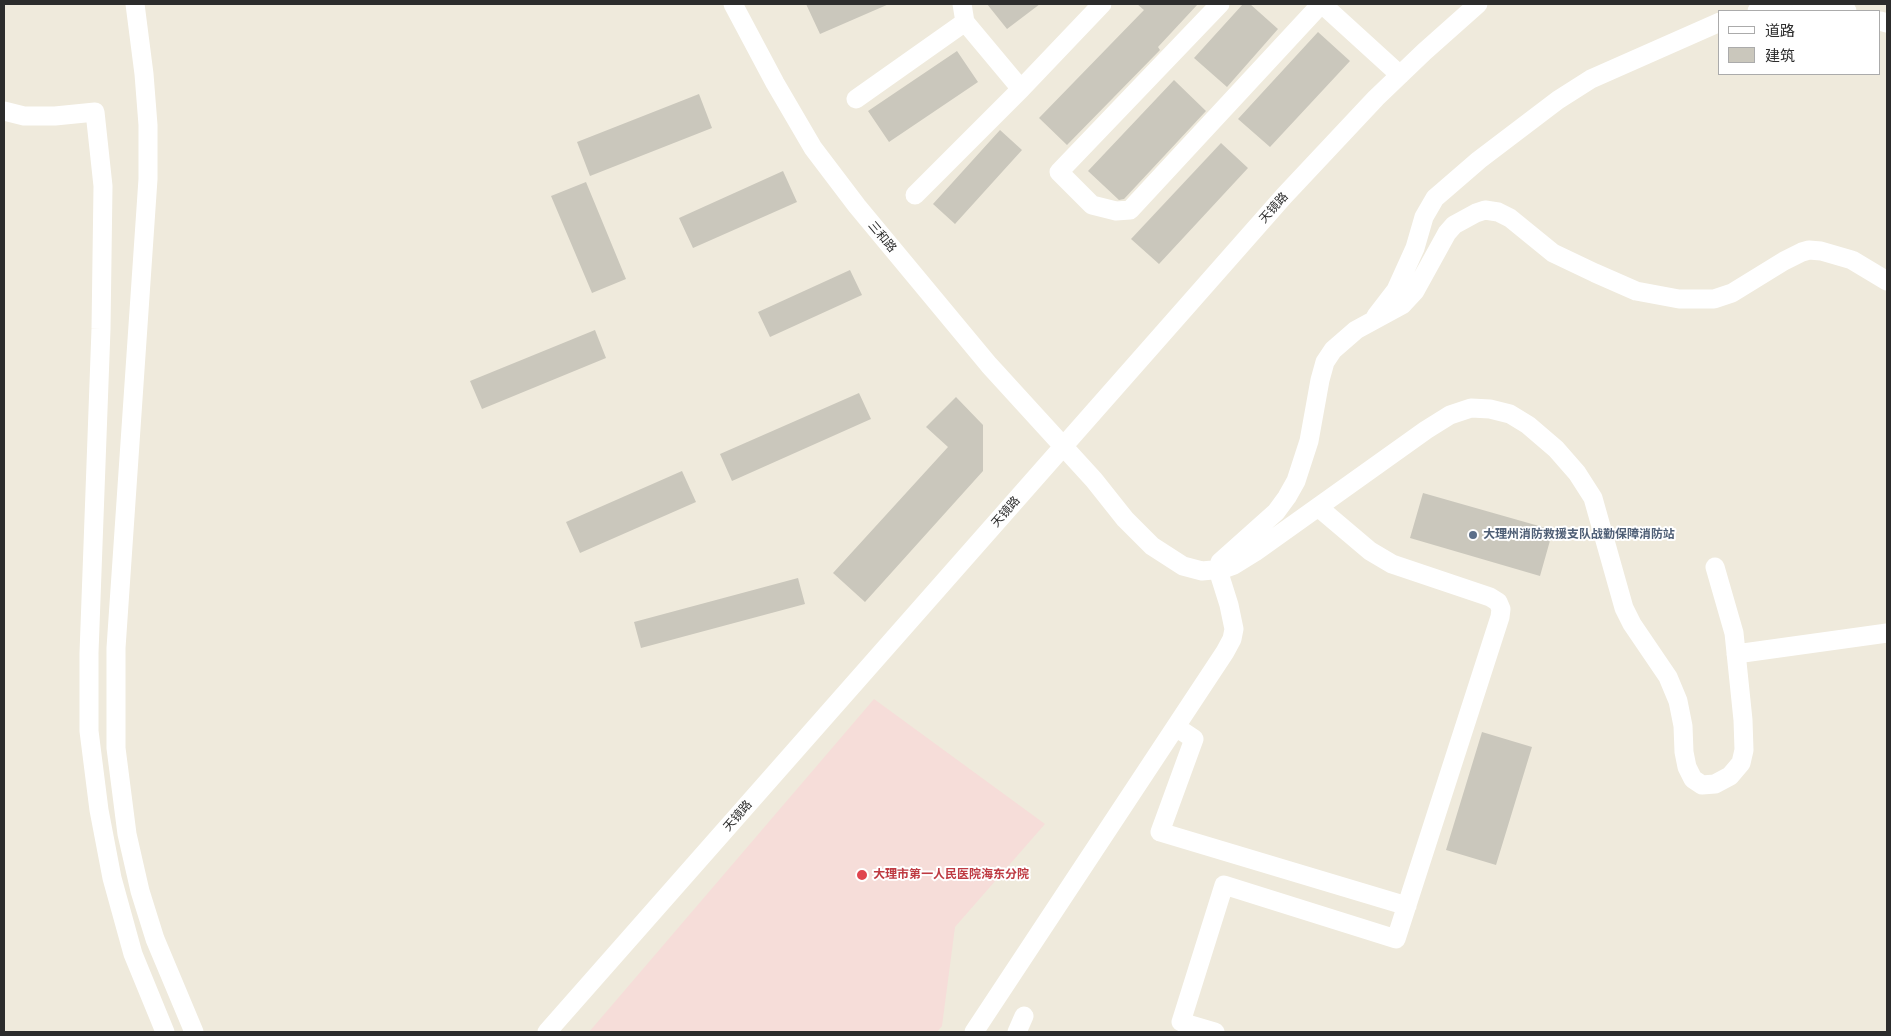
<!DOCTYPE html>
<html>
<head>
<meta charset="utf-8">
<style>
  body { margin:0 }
  #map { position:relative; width:1891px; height:1036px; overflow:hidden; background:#efeadc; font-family:"IBM Plex Sans","Noto Sans SC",sans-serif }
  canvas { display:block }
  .frame { position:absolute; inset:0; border:5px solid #2c2c2c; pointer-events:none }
  .legend { position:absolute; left:1718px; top:10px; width:162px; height:65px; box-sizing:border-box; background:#fff; border:1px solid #ababab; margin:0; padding:6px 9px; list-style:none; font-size:15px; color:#2c2c2c }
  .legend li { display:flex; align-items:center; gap:10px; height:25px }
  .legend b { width:25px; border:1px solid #ababab }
</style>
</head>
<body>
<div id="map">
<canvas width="1891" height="1036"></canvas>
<div class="frame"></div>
<ul class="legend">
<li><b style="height:6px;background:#fff"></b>道路</li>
<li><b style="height:14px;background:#cac7bc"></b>建筑</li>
</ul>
</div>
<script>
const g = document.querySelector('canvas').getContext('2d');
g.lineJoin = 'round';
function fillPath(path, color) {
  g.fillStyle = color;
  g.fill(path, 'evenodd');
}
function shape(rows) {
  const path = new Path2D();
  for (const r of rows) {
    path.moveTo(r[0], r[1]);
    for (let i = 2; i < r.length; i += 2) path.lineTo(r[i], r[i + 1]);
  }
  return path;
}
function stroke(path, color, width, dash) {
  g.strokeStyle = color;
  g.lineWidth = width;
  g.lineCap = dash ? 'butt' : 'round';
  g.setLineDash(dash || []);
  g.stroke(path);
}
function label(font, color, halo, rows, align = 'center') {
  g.font = font + ' "IBM Plex Sans","Noto Sans SC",sans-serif';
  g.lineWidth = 4;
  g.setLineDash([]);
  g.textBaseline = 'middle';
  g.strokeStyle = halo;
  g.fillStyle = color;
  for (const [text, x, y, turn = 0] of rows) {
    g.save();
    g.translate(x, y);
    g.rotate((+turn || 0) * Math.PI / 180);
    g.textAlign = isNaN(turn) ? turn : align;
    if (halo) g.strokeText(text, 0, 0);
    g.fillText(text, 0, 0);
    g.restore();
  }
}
const medical = shape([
  [874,699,1045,824,955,927,942,1026,937,1032,589,1032]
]);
const building = shape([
  [806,4,889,4,820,34],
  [987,4,1040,4,1007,29],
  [1137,4,1198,4,1158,47,1160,50,1067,145,1039,118,1144,10],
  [1243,4,1250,4,1278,29,1227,87,1194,58],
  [1318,32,1350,61,1270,147,1238,119],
  [957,51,978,82,889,142,868,111],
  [1174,80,1206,111,1124,199,1119,200,1088,171],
  [699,94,712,128,590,176,577,142],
  [1000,130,1022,150,955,224,933,204],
  [1221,143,1248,168,1159,264,1131,239],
  [783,171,797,202,693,248,679,218],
  [586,182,626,279,592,293,551,196],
  [850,270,862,295,770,337,758,312],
  [595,330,606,358,482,409,470,381],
  [859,393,871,419,732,481,720,454],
  [956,397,983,425,983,471,865,602,833,573,948,447,926,427],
  [682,471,696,502,580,553,566,522],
  [1423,493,1553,530,1540,576,1410,538],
  [798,578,805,604,641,648,634,622],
  [1482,732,1532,747,1496,865,1446,850]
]);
const minor = shape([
  [135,4,144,74,148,125,148,179,116,648,116,748,127,834,140,891,155,939,194,1032],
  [733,4,775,83,813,148,857,206,989,365,1094,480,1125,519,1152,546,1183,566,1202,571,1223,569,1234,565,1255,552,1426,430,1450,415,1471,408,1490,409,1510,414,1528,425,1556,449,1577,473,1593,498,1624,608,1632,624,1668,677,1678,701,1683,726,1684,752,1687,767,1693,779,1702,785,1715,784,1730,776,1741,763,1744,750,1743,720,1734,633,1715,567],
  [962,4,965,22,1021,89,1102,4],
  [1220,4,1059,172,1092,205,1116,211,1130,210,1321,4],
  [1322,4,1400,75],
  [1757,11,1769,9,1818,6,1847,11],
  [1880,21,1887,23],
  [856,99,965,22],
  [4,111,24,116,55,116,95,112,103,186,101,329,89,653,89,731,99,810,112,878,133,954,165,1032],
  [915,195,1021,89],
  [1376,316,1396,290,1415,248,1424,217,1435,198,1442,192,1479,160,1558,100,1591,79,1720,22],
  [1736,654,1887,633],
  [1176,727,1194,739,1160,832,1407,906],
  [547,1032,1284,196,1376,98,1424,52,1478,4],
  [974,1032,1225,652,1232,639,1234,629,1229,605,1218,570,1220,562,1276,512,1287,497,1296,481,1309,441,1320,380,1325,362,1333,350,1356,330,1402,305,1415,291,1447,233,1454,225,1476,213,1485,210,1498,212,1510,218,1553,253,1595,273,1636,291,1679,299,1714,299,1732,293,1784,261,1802,252,1809,250,1821,251,1852,260,1887,281],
  [1017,1032,1024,1016],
  [1215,1032,1181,1022,1224,885,1396,939,1500,617,1501,609,1498,602,1490,597,1392,564,1370,551,1318,507]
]);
const markers = [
  [1473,535,5,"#5c6f8a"],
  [862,875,6,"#e0444e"]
];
const streetNames = [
  ["天镜路",1274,208,-48],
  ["三和路",882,237,50],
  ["天镜路",1006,512,-49],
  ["天镜路",738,816,-49]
];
const serviceNames = [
  ["大理州消防救援支队战勤保障消防站",1483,535]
];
const healthNames = [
  ["大理市第一人民医院海东分院",873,875]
];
fillPath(medical, '#f6ddd9');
fillPath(building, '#cac7bc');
stroke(minor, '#fff', 19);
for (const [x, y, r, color] of markers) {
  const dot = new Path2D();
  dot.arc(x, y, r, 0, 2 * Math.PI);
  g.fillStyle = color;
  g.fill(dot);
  stroke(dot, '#fff', 2);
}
label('12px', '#2c2c2c', '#fff', streetNames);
label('bold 12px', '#4e5e75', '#fff', serviceNames, 'left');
label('bold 12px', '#be3a42', '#fff', healthNames, 'left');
</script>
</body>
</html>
